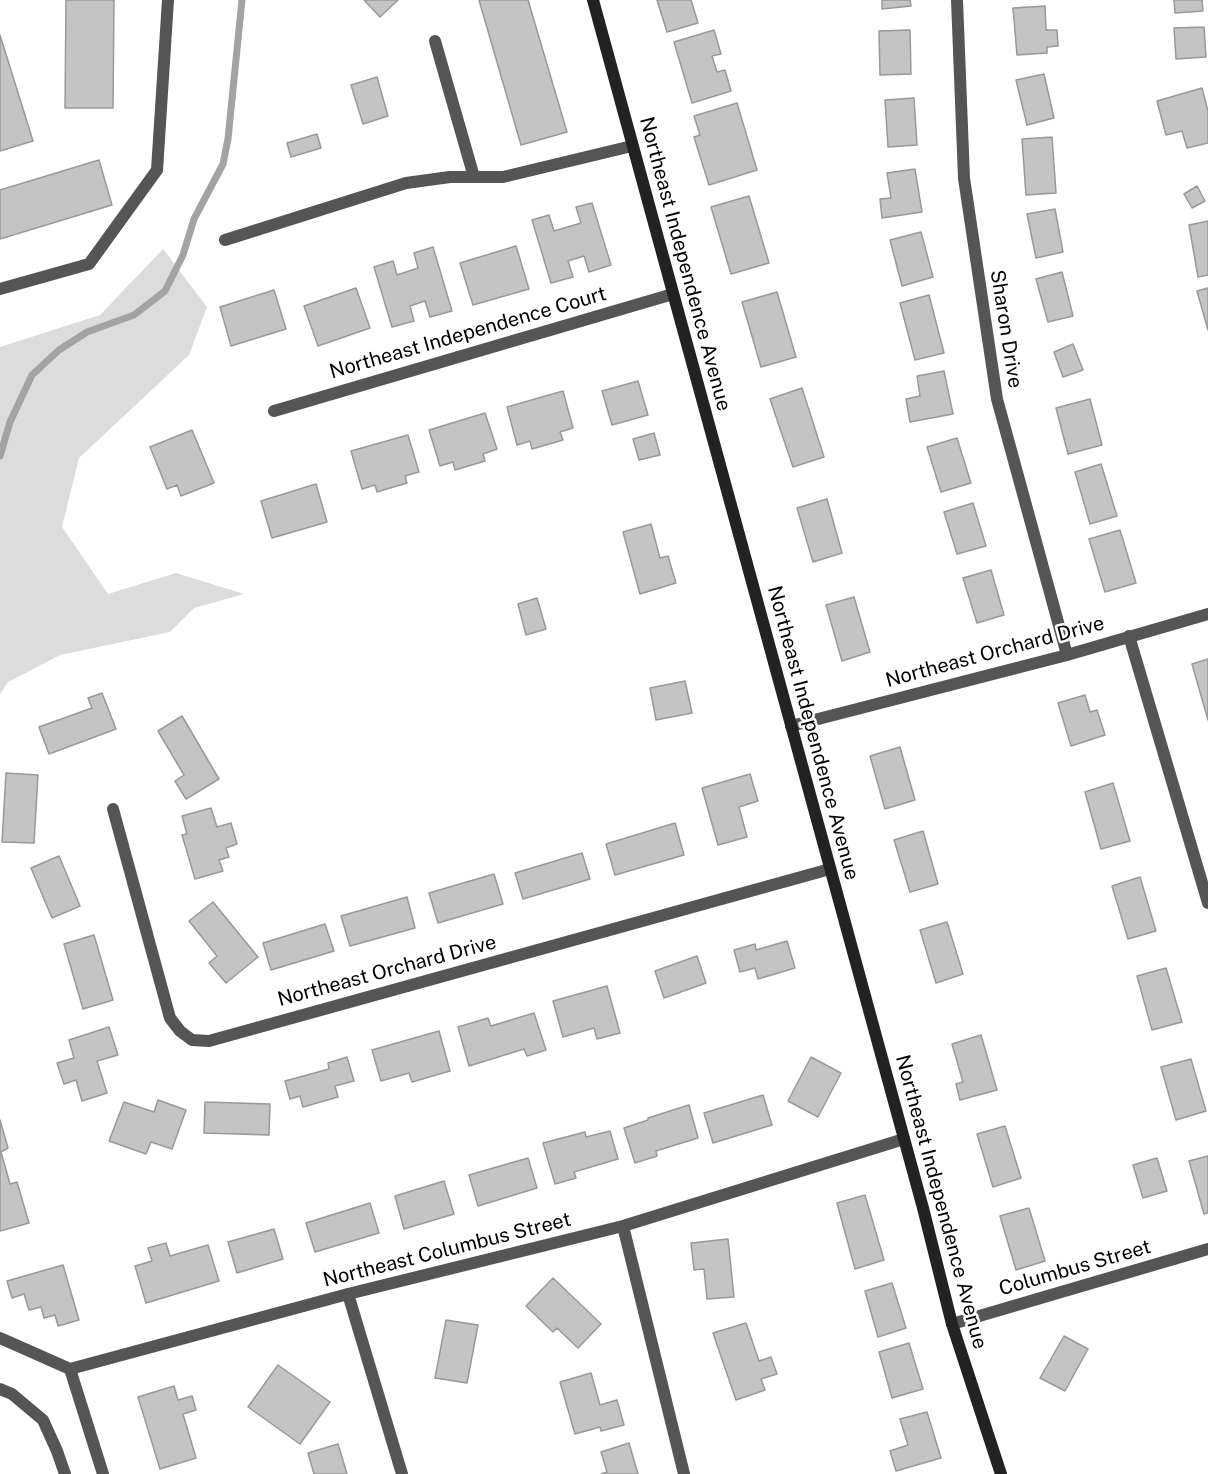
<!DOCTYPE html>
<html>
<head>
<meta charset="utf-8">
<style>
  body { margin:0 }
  canvas { display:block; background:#fff }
</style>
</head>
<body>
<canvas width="1208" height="1474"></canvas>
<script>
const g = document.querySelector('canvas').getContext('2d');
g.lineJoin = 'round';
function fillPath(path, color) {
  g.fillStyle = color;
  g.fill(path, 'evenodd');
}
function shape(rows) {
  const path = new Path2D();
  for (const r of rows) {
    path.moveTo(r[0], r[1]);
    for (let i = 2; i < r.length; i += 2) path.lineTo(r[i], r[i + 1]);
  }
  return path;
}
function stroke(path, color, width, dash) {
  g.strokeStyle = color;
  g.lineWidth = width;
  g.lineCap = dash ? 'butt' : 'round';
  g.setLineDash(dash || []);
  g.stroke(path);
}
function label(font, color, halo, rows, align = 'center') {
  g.font = font + ' "Public Sans",sans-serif';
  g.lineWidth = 5;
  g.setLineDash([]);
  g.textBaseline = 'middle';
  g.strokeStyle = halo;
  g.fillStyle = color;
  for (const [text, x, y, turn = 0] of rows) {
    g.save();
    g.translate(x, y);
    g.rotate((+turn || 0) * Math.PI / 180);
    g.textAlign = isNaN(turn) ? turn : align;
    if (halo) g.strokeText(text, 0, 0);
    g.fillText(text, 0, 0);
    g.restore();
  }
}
const green = shape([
  [163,249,207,307,189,355,79,458,62,527,108,594,176,573,244,594,194,608,170,632,60,655,8,682,0,694,0,347,100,315]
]);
const stream = shape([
  [0,456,10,422,32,375,59,350,87,332,134,315,165,291,183,255,194,219,223,164,228,139,242,0]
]);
const building = shape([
  [66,0,114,0,113,108,65,108,66,0],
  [364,0,398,0,380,17,364,0],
  [479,0,528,0,567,132,521,145,479,0],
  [657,0,691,0,698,23,667,32,657,0],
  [882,0,910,0,911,6,882,9,882,0],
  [1174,0,1202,0,1203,11,1175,13,1174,0],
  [1045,6,1046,30,1057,30,1058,46,1047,47,1047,53,1017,55,1013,8,1045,6],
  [1204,27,1206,57,1176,59,1174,28,1204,27],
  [714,30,721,54,712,56,717,72,725,70,731,91,692,103,674,42,714,30],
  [910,30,911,74,880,75,879,31,910,30],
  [0,35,33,141,0,151,0,35],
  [1044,74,1054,118,1027,125,1016,80,1044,74],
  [377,77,388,116,363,124,351,85,377,77],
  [1202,88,1208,111,1208,143,1187,148,1182,131,1166,135,1157,101,1202,88],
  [914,98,917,145,888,147,885,100,914,98],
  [737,103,757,170,709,185,694,137,700,135,694,116,737,103],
  [317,134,321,148,291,157,287,143,317,134],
  [1052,137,1056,193,1026,195,1022,139,1052,137],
  [99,160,112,205,0,239,0,190,99,160],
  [915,169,922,212,882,218,880,199,891,198,887,173,915,169],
  [1197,186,1205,201,1192,208,1184,194,1197,186],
  [749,196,769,263,731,274,711,207,749,196],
  [592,203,611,265,589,272,584,256,568,261,573,277,551,283,532,220,549,215,554,231,581,223,576,207,592,203],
  [1055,209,1063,252,1036,258,1027,214,1055,209],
  [1208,221,1208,275,1198,277,1189,225,1208,221],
  [921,232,933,277,902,286,890,240,921,232],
  [516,246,529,289,473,305,460,263,516,246],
  [433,247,452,311,430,317,425,301,410,306,414,321,392,327,374,267,393,261,397,275,418,268,414,253,433,247],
  [1062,272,1073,316,1048,322,1036,279,1062,272],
  [356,288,370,328,318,346,304,306,356,288],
  [1208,288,1208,330,1197,291,1208,288],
  [274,290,286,329,231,346,220,307,274,290],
  [777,292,796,357,761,367,742,302,777,292],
  [929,295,944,353,915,360,900,303,929,295],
  [1073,344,1083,370,1063,377,1054,352,1073,344],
  [944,371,953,414,910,422,906,399,920,396,917,376,944,371],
  [638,381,648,415,612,425,602,391,638,381],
  [802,388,824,457,793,467,770,399,802,388],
  [563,391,573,428,560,432,563,440,532,449,530,441,517,445,507,407,563,391],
  [1090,399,1102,445,1068,454,1056,408,1090,399],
  [485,413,497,449,483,454,485,461,455,470,453,462,440,466,429,430,485,413],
  [192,430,214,483,181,496,177,485,167,489,150,447,192,430],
  [654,433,660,455,639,460,633,439,654,433],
  [408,435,419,472,405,476,407,483,377,492,375,485,362,489,351,451,408,435],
  [957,438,971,483,941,492,927,447,957,438],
  [1101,464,1117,516,1090,524,1075,472,1101,464],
  [316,484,327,522,272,538,261,501,316,484],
  [827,499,842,553,813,562,797,508,827,499],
  [973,503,986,546,957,554,944,512,973,503],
  [651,524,660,558,668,556,676,583,640,594,623,532,651,524],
  [1120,530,1136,583,1105,592,1089,539,1120,530],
  [991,570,1004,615,977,623,963,578,991,570],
  [854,597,870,652,842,661,826,605,854,597],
  [537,598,546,629,526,635,518,604,537,598],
  [1208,659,1208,720,1192,664,1208,659],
  [685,681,692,713,656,720,650,688,685,681],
  [102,693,116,729,49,754,39,727,92,708,88,698,102,693],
  [1085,695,1090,712,1097,710,1105,735,1071,746,1058,703,1085,695],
  [182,716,219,779,186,799,175,781,184,775,158,731,182,716],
  [900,747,915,800,885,809,870,756,900,747],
  [6,773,38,775,34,843,2,842,6,773],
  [750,774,758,801,739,807,747,837,718,845,702,788,750,774],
  [1113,783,1130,841,1101,849,1085,792,1113,783],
  [211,808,217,827,231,823,237,844,226,848,229,857,219,860,223,871,195,879,182,835,187,834,182,816,211,808],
  [675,823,684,855,615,875,606,844,675,823],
  [923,831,938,884,910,892,894,840,923,831],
  [582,853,590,879,523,899,515,873,582,853],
  [59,856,80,906,52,918,31,868,59,856],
  [494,874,503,904,438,923,429,893,494,874],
  [1140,877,1156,931,1128,939,1112,886,1140,877],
  [407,897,415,928,350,946,341,916,407,897],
  [213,902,258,957,226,983,209,963,217,956,189,921,213,902],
  [947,922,963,974,936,983,920,930,947,922],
  [325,924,334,951,271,970,263,943,325,924],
  [94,935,113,1000,83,1009,64,944,94,935],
  [787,941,795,968,758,979,755,968,740,972,734,950,755,944,756,950,787,941],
  [697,956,706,983,664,998,655,971,697,956],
  [1166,968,1182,1022,1152,1030,1137,976,1166,968],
  [607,986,620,1033,597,1039,594,1028,563,1037,553,1001,607,986],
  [534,1013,546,1050,527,1056,524,1049,469,1066,458,1027,488,1018,491,1026,534,1013],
  [109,1027,118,1055,97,1061,107,1093,82,1101,76,1080,64,1084,57,1063,74,1058,69,1040,109,1027],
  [439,1031,450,1071,412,1082,409,1073,381,1081,372,1050,439,1031],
  [981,1035,997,1090,960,1100,956,1084,963,1082,952,1044,981,1035],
  [347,1057,354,1081,335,1086,338,1097,303,1107,300,1096,290,1099,285,1081,329,1069,328,1063,347,1057],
  [811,1057,841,1073,818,1117,788,1101,811,1057],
  [1191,1059,1206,1111,1176,1120,1161,1067,1191,1059],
  [763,1095,772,1125,713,1143,704,1113,763,1095],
  [158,1100,186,1110,172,1149,151,1142,146,1154,109,1141,124,1102,154,1112,158,1100],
  [205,1102,270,1104,269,1135,204,1133,205,1102],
  [689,1105,698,1138,656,1151,657,1156,635,1163,624,1128,648,1120,648,1118,689,1105],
  [0,1120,8,1148,1,1152,10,1184,17,1182,29,1223,0,1231,0,1120],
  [1005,1126,1021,1178,993,1187,977,1134,1005,1126],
  [610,1131,618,1159,574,1172,576,1178,555,1184,543,1143,585,1132,586,1137,610,1131],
  [1208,1156,1208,1213,1204,1214,1189,1161,1208,1156],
  [528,1158,537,1188,478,1206,469,1175,528,1158],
  [1157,1158,1167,1191,1143,1198,1133,1165,1157,1158],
  [444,1181,454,1214,404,1229,395,1196,444,1181],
  [865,1195,884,1260,855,1269,837,1203,865,1195],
  [370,1203,379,1233,315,1252,306,1223,370,1203],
  [1029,1208,1045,1261,1016,1270,1000,1216,1029,1208],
  [274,1229,283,1259,237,1273,228,1242,274,1229],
  [728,1239,734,1297,707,1299,704,1269,694,1270,691,1243,728,1239],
  [166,1243,170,1256,208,1245,219,1281,146,1303,135,1266,152,1261,148,1248,166,1243],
  [63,1265,79,1320,58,1326,55,1315,44,1318,41,1307,29,1310,24,1294,12,1298,7,1281,63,1265],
  [553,1278,601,1324,578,1348,557,1328,553,1332,526,1306,553,1278],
  [892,1283,906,1328,878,1337,865,1291,892,1283],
  [446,1320,478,1325,467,1383,435,1378,446,1320],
  [746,1323,759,1361,771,1357,777,1374,761,1379,765,1390,736,1400,713,1333,746,1323],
  [1064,1336,1088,1349,1065,1391,1040,1378,1064,1336],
  [909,1343,923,1389,892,1398,879,1352,909,1343],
  [278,1365,330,1402,300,1444,248,1407,278,1365],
  [591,1373,600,1405,617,1400,624,1425,601,1431,600,1427,575,1434,560,1382,591,1373],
  [174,1386,178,1400,192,1396,196,1410,183,1414,196,1458,160,1469,138,1397,174,1386],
  [927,1412,941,1458,896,1471,890,1451,908,1445,900,1419,927,1412],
  [629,1443,638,1474,601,1474,607,1472,601,1452,629,1443],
  [338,1444,347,1474,314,1474,308,1453,338,1444]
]);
const lane = shape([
  [435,41,474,177],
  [225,240,406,183,450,177,503,177,632,146],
  [0,289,89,264,157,170,168,0],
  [0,1389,12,1394,43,1420,57,1451,65,1474]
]);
const street = shape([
  [957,0,964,178,997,399,1067,655],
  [274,411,673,294],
  [1129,636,1208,903],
  [791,726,1067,655,1208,614],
  [113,809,170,1018,180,1031,192,1040,209,1041,830,869],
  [623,1226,684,1474],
  [348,1294,402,1474],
  [952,1324,1208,1249],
  [0,1338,70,1369,348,1294,623,1226,904,1139],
  [70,1369,103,1474]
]);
const secondary = shape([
  [593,0,923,1208,952,1324,1001,1474]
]);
const streetNames = [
  ["Northeast Independence Avenue",685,264,75],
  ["Sharon Drive",1006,329,81],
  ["Northeast Independence Court",468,333,-16],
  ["Northeast Orchard Drive",995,652,-15],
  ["Northeast Independence Avenue",813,733,75],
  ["Northeast Orchard Drive",387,971,-15],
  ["Northeast Independence Avenue",941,1202,75],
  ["Northeast Columbus Street",447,1250,-14],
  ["Columbus Street",1075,1268,-16]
];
fillPath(green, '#dcdcdc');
stroke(stream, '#a3a3a3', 7);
fillPath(building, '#c4c4c4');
stroke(building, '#999', 1.5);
stroke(lane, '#555', 12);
stroke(street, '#555', 12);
stroke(secondary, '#222', 12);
label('20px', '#000', '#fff', streetNames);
</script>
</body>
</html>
